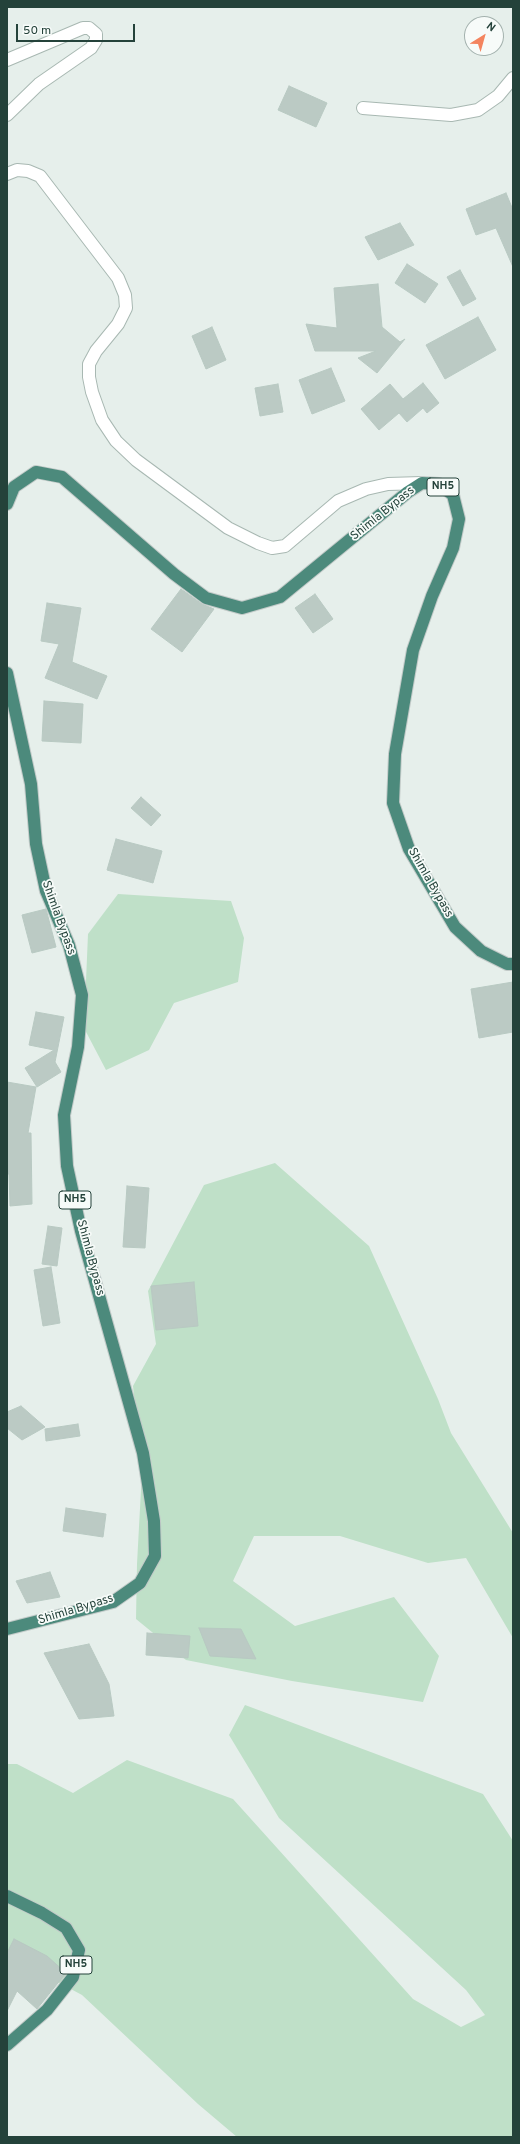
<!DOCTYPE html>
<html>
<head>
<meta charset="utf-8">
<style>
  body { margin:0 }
  #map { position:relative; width:520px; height:2144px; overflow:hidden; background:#e6efeb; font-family:Overpass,sans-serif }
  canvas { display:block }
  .frame { position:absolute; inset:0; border:8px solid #24423a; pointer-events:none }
  .north { position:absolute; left:464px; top:16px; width:40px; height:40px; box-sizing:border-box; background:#f7fbf9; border:1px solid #a3b1ad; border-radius:50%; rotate:37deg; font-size:11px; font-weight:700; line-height:16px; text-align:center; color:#24423a }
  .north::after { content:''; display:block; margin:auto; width:14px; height:18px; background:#f4845f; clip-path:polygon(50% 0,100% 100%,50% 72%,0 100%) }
  .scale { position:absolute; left:16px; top:24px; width:119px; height:18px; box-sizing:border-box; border:2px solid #24423a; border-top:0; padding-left:5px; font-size:12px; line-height:14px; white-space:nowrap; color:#24423a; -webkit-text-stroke:3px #f7fbf9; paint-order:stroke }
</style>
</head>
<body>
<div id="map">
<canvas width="520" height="2144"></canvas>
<div class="frame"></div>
<div class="north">N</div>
<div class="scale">50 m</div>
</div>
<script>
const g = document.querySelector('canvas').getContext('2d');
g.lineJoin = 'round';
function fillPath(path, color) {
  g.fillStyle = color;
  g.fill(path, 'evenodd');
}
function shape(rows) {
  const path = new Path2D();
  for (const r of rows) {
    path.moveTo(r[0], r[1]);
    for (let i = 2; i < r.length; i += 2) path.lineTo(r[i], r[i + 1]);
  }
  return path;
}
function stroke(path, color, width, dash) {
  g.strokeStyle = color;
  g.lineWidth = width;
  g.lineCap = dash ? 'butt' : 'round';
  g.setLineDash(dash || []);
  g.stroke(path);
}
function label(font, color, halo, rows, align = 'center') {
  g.font = font + ' Overpass,sans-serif';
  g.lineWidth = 3.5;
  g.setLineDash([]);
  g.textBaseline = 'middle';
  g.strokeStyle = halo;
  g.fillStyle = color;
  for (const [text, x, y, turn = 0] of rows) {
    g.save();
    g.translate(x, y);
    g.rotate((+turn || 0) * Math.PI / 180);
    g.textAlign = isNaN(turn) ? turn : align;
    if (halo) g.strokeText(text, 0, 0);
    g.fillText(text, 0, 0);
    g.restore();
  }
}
const green = shape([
  [118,894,231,901,244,938,238,982,174,1003,149,1050,106,1070,84,1028,88,934],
  [275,1163,369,1246,438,1399,451,1433,513,1533,513,1638,466,1558,428,1563,340,1536,254,1536,233,1581,295,1626,394,1597,439,1656,423,1702,292,1681,186,1660,136,1619,137,1564,142,1471,133,1386,156,1344,148,1291,204,1185],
  [245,1705,483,1794,513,1841,513,2137,237,2137,198,2104,82,1995,7,1955,7,1764,17,1764,73,1793,127,1760,233,1799,413,1999,461,2027,485,2015,466,1990,279,1818,229,1735]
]);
const building = shape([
  [289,86,327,103,316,127,278,110,289,86],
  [506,193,513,210,513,267,496,228,476,235,466,209,506,193],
  [400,223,414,245,378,260,365,237,400,223],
  [407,264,438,284,425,303,395,283,407,264],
  [460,270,476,299,463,306,447,277,460,270],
  [378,284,382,327,400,342,405,339,377,373,358,358,376,351,315,351,306,324,337,328,334,288,378,284],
  [478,317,496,350,445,379,426,345,478,317],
  [212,327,226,360,206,369,192,336,212,327],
  [331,368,345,401,312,414,299,380,331,368],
  [423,383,439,403,427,413,423,408,407,422,399,413,379,430,361,409,390,384,403,399,423,383],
  [278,384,283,412,260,416,255,388,278,384],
  [181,589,202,604,214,609,182,652,151,629,181,589],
  [315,594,333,619,313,633,295,608,315,594],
  [47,603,81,608,72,662,107,676,97,699,45,678,59,644,41,641,47,603],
  [44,701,83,704,81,743,42,741,44,701],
  [141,797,161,815,151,826,131,808,141,797],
  [116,839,162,851,153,883,107,870,116,839],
  [46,909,56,947,32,953,22,915,46,909],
  [513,982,513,1032,479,1038,471,989,513,982],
  [36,1012,64,1017,55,1062,61,1072,37,1087,25,1068,54,1050,29,1045,36,1012],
  [7,1082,36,1087,28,1133,31,1133,32,1204,10,1206,9,1174,7,1174,7,1082],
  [127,1186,149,1188,145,1248,123,1247,127,1186],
  [48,1226,62,1228,57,1266,42,1264,48,1226],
  [51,1267,60,1323,43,1326,34,1270,51,1267],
  [194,1282,198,1326,156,1330,151,1286,194,1282],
  [21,1406,45,1427,22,1440,7,1428,7,1412,21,1406],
  [78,1424,80,1436,46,1441,45,1429,78,1424],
  [66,1508,106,1514,103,1537,63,1531,66,1508],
  [50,1572,60,1597,27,1603,16,1581,50,1572],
  [199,1628,241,1629,256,1659,210,1656,199,1628],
  [147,1633,190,1636,188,1658,146,1655,147,1633],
  [89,1644,109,1684,114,1716,79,1719,44,1653,89,1644],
  [14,1939,47,1956,66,1973,37,2009,17,1991,7,2011,7,1953,14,1939]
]);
const minor = shape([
  [7,60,83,28,89,28,96,34,96,40,91,48,39,84,7,115],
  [363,108,451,115,478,110,498,96,513,78],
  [7,174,17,170,28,171,40,176,118,278,125,295,126,308,118,324,96,351,89,364,89,377,92,392,102,420,116,441,136,460,228,528,258,543,272,548,285,546,338,501,366,489,388,484,422,483]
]);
const trunk = shape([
  [7,504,14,487,36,472,62,477,174,574,206,598,242,608,280,597,408,492,422,483,439,484,453,495,459,519,453,548,432,596,413,650,395,754,393,803,409,849,455,927,481,951,507,964,513,964],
  [7,673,31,784,36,844,46,891,69,945,82,995,78,1047,64,1115,67,1166,81,1231,143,1453,154,1521,155,1556,140,1583,113,1602,7,1629],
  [7,1896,42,1913,66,1928,79,1950,73,1977,47,2010,7,2045]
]);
const shields = [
  [443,487,32],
  [75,1200,32],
  [76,1965,32]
];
const shieldNames = [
  ["NH5",443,487],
  ["NH5",75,1200],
  ["NH5",76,1965]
];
const streetNames = [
  ["Shimla Bypass",383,514,-39],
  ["Shimla Bypass",430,883,60],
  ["Shimla Bypass",58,918,70],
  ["Shimla Bypass",90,1258,75],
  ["Shimla Bypass",76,1610,-17]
];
fillPath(green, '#bfe0c8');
fillPath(building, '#bbcac4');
stroke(building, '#b8c9c2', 1);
stroke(minor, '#a8b8b2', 14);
stroke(trunk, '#c2cac8', 14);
stroke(minor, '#fff', 12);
stroke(trunk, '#4c8a7c', 12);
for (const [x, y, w] of shields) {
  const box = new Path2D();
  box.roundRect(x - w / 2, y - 9, w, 18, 3);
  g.fillStyle = '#f7fbf9';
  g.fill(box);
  stroke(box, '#24423a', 1);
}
label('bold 11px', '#24423a', null, shieldNames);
label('12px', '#24423a', '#f7fbf9', streetNames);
</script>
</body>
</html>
